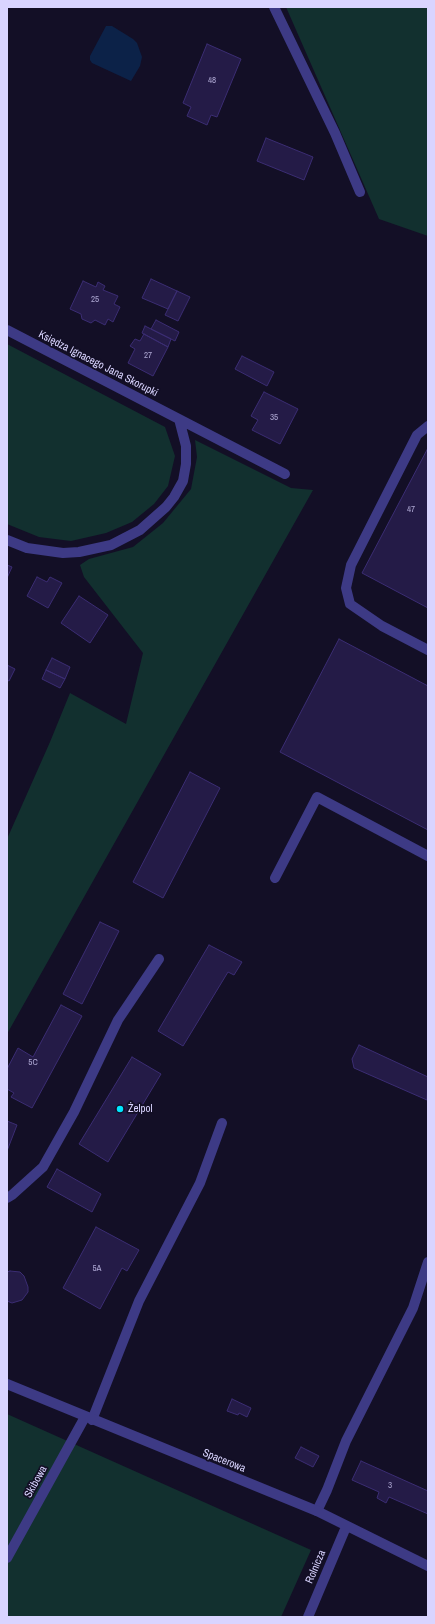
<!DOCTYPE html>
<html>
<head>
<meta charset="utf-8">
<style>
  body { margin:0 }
  #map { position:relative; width:435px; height:1624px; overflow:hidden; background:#130f26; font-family:"Archivo Narrow",sans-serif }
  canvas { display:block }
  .frame { position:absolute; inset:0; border:8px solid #d9d4ff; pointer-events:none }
</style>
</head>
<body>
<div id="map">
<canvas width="435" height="1624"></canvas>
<div class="frame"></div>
</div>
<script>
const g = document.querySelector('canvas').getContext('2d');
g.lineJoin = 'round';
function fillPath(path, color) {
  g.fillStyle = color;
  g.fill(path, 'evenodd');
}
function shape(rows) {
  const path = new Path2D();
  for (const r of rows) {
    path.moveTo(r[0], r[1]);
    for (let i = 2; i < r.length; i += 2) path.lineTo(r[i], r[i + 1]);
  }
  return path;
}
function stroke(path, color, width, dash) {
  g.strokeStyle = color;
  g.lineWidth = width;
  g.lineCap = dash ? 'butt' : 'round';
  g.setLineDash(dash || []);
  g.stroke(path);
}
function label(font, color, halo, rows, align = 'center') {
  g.font = font + ' "Archivo Narrow",sans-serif';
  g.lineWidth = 3.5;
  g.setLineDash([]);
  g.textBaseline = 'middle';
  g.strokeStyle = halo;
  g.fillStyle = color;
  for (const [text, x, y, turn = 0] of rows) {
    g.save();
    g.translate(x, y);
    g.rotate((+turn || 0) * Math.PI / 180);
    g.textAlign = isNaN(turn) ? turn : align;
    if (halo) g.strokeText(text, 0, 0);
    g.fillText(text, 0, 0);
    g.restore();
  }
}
const green = shape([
  [286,7,428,7,428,236,379,219],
  [7,344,165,427,175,456,168,486,154,504,132,522,106,533,71,541,39,537,7,524],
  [195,440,291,488,313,490,7,1034,7,839,50,742,70,693,126,724,143,653,84,577,80,565,89,559,133,547,163,523,191,489,197,457],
  [7,1414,311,1550,281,1617,7,1617]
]);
const water = shape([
  [106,26,112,26,133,39,137,43,142,57,140,66,131,81,92,63,90,60,90,56]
]);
const building = shape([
  [207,44,241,59,217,117,211,115,207,125,187,116,191,107,183,103,207,44],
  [266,138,313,157,304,180,257,161,266,138],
  [151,279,177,291,168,309,142,298,151,279],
  [83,281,96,287,98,282,105,286,103,290,118,296,114,304,120,307,113,322,108,319,105,325,95,320,91,323,82,319,81,314,70,309,83,281],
  [177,291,190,297,178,321,165,315,177,291],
  [156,320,179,332,175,341,151,329,156,320],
  [145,326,171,339,168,347,142,333,145,326],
  [144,334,168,347,153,376,128,363,135,349,130,346,135,339,140,341,144,334],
  [242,356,274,372,267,386,235,369,242,356],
  [264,392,298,409,280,444,252,430,258,420,251,416,264,392],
  [428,448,428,608,362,573,428,448],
  [7,565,12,567,7,578,7,565],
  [37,577,47,582,50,577,62,583,48,608,27,596,37,577],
  [79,596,108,615,90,643,61,623,79,596],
  [339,639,428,686,428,830,280,752,339,639],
  [52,658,70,667,65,679,46,670,52,658],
  [7,665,15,669,9,681,7,680,7,665],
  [46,670,65,679,60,688,42,679,46,670],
  [190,772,220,788,163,898,133,882,190,772],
  [100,922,119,931,82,1004,63,994,100,922],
  [209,945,242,962,234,975,228,972,183,1046,158,1031,209,945],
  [61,1005,82,1016,32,1108,11,1097,14,1093,7,1089,7,1069,18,1048,33,1057,61,1005],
  [359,1045,428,1077,427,1100,354,1068,352,1059,359,1045],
  [132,1057,161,1074,108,1162,79,1144,132,1057],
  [7,1121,17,1125,7,1151,7,1121],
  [57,1169,101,1194,92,1212,47,1187,57,1169],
  [96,1227,139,1250,127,1271,122,1268,100,1309,63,1288,96,1227],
  [10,1271,20,1272,24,1276,28,1287,28,1292,22,1300,12,1303,7,1301,7,1272,10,1271],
  [232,1399,251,1408,247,1417,239,1413,238,1415,227,1411,232,1399],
  [301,1447,319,1456,313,1467,295,1458,301,1447],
  [361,1461,428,1491,428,1514,389,1497,386,1503,377,1498,379,1492,352,1480,361,1461]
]);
const service = shape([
  [274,7,335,133,360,192],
  [428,426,417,435,351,565,346,588,350,604,382,626,428,650],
  [275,878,317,797,428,856],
  [7,1198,12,1195,43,1167,74,1112,118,1020,159,959],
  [92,1420,139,1301,200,1183,222,1123],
  [317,1511,327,1490,346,1441,413,1308,428,1262]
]);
const minor = shape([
  [7,330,285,474],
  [7,540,27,548,63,553,79,552,111,545,140,530,166,507,174,497,183,481,186,464,186,446,179,419],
  [7,1384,317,1511,428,1566],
  [7,1558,85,1417],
  [308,1617,346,1527]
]);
const markers = [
  [120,1109,4,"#00e5ff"]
];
const numberNames = [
  ["48",212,81],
  ["25",95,300],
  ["27",148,356],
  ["35",274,418],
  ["47",411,510],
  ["5C",33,1063],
  ["5A",97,1269],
  ["3",390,1486]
];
const streetNames = [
  ["Księdza Ignacego Jana Skorupki",98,364,27],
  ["Spacerowa",224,1461,22],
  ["Skibowa",36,1482,-61],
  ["Rolnicza",316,1567,-67]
];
const poiNames = [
  ["Żelpol",128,1109]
];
fillPath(green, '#12302f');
fillPath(water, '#0c2248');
fillPath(building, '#241b47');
stroke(building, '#3b2d73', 1);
stroke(service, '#3d3a85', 10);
stroke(minor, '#3d3a85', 10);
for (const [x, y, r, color] of markers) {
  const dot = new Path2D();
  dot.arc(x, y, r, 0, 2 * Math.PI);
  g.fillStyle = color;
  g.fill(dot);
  stroke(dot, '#130f26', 1.5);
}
label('9px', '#aca6d1', null, numberNames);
label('11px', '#d9d4ff', '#130f26', streetNames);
label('11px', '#d9d4ff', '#130f26', poiNames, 'left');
</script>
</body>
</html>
